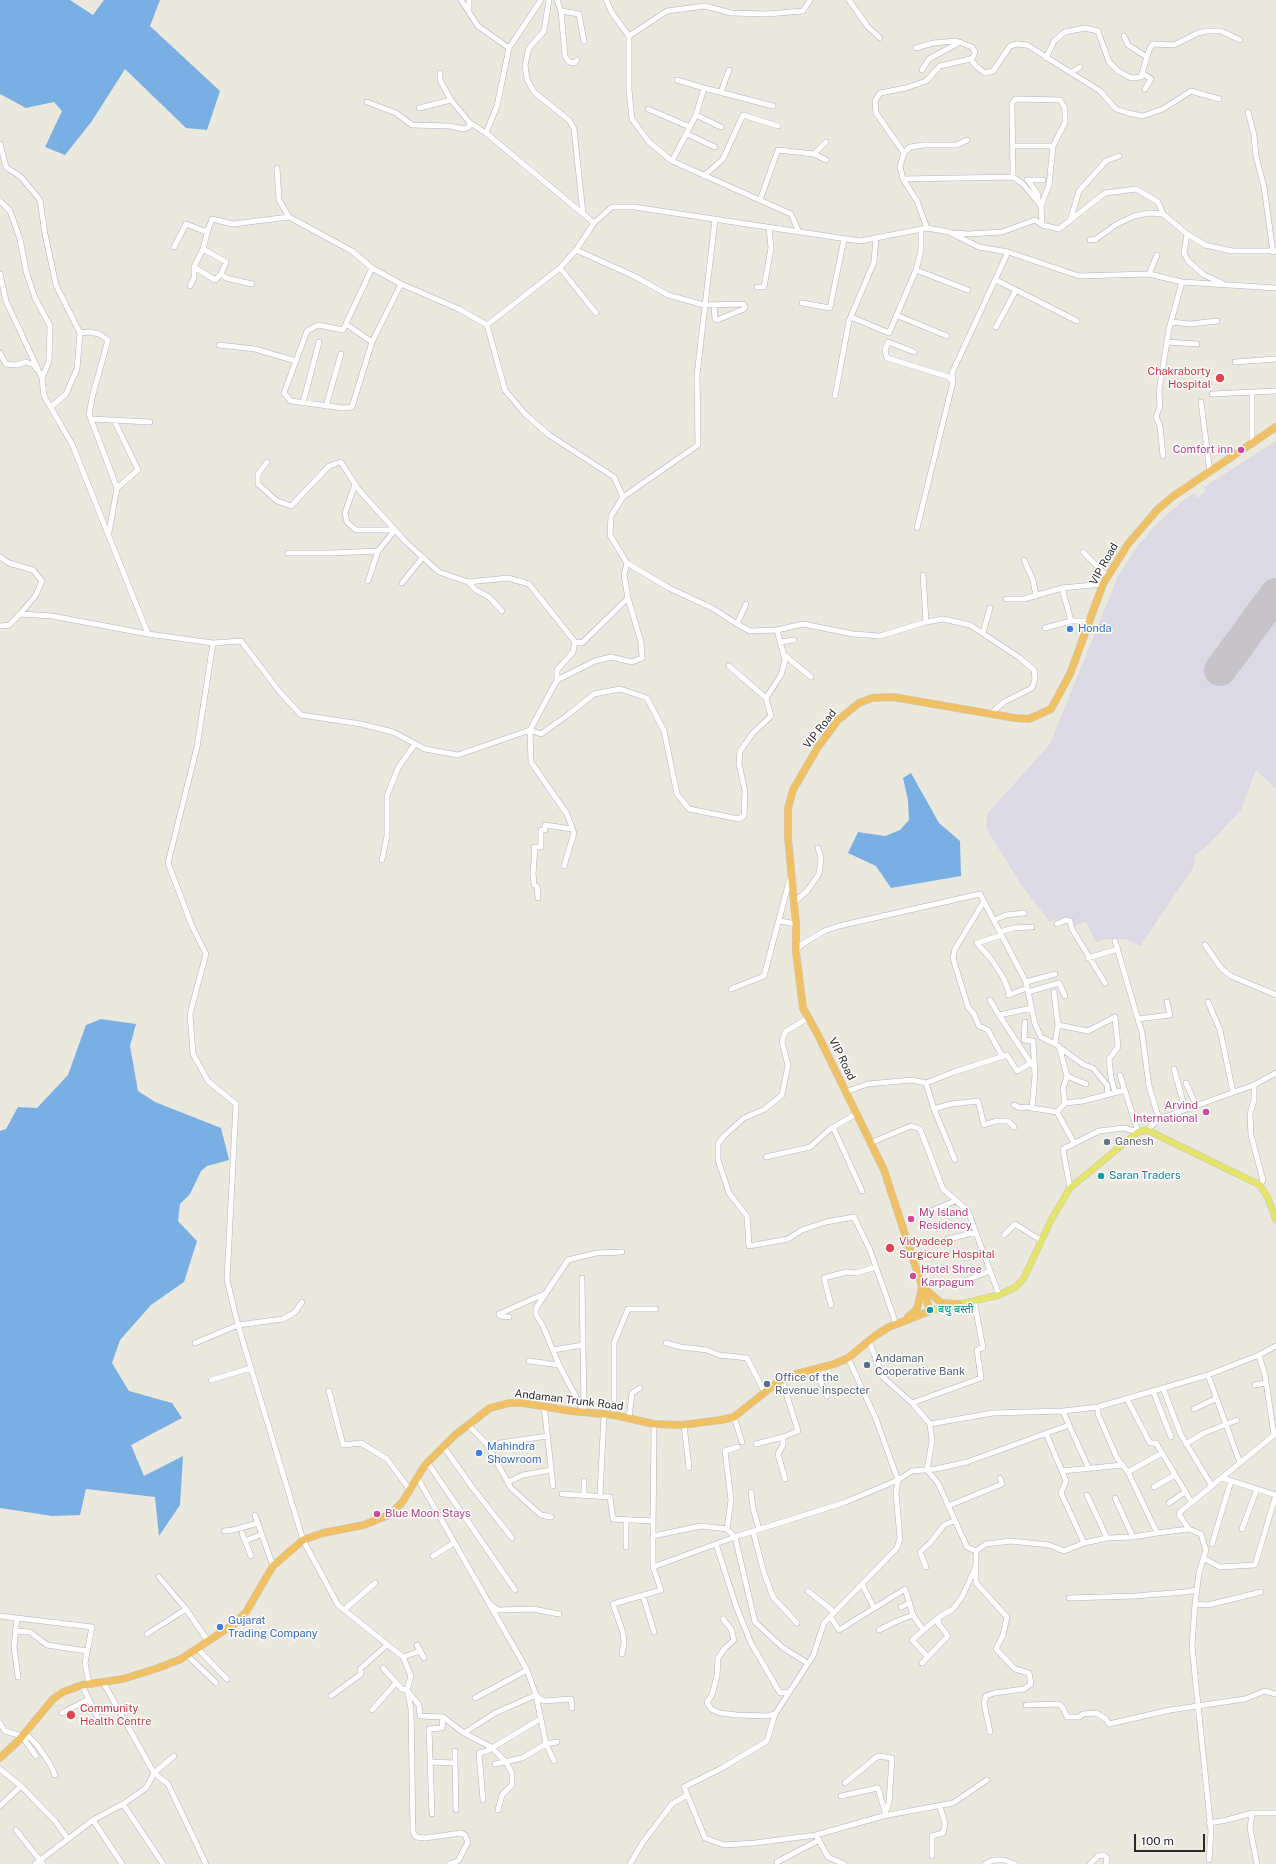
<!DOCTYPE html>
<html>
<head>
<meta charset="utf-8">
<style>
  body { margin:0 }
  #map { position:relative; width:1276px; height:1864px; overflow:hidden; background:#ebe8de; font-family:"Public Sans",sans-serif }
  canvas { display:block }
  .scale { position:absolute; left:1134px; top:1834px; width:71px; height:18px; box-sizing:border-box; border:2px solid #2a2a2a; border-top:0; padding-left:5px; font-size:12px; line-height:14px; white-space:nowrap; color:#2a2a2a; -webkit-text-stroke:3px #fff; paint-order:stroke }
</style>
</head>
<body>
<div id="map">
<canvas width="1276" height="1864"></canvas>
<div class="scale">100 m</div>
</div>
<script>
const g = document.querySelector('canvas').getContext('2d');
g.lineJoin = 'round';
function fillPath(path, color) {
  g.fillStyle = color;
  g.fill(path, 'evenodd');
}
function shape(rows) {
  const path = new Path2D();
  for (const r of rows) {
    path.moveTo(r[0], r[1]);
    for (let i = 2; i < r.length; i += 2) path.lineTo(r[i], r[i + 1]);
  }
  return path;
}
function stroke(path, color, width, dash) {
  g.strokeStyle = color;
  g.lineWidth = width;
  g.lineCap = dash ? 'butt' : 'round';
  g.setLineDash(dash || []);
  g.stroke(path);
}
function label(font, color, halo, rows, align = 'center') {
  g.font = font + ' "Public Sans","Noto Sans Devanagari",sans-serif';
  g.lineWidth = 3;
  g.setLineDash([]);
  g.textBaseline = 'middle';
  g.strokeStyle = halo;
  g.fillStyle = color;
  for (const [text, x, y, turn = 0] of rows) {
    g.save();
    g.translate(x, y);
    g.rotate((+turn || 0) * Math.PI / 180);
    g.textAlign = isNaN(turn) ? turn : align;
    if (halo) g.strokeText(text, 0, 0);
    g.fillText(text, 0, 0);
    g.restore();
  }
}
const airport = shape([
  [1276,441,1276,789,1256,770,1241,810,1207,846,1195,855,1193,868,1140,946,1126,939,1106,939,1096,942,1086,922,1074,926,1070,917,1049,921,1020,883,986,828,988,813,1050,744,1118,576,1137,547,1155,526,1181,502,1194,493,1197,498,1206,491,1204,487]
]);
const water = shape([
  [0,0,70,0,93,15,104,0,160,0,150,26,220,91,207,130,186,128,125,69,92,121,65,155,45,147,62,111,54,102,26,108,0,94],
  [911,773,939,823,960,841,961,876,891,888,876,866,848,853,858,832,885,836,900,830,909,820,908,800,903,778],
  [101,1019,136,1024,130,1046,138,1091,155,1102,221,1128,229,1160,207,1166,201,1171,190,1194,180,1204,178,1221,197,1241,184,1282,151,1305,120,1340,112,1363,129,1391,172,1403,182,1418,131,1445,144,1476,183,1456,180,1505,159,1536,155,1497,86,1489,80,1515,52,1516,0,1508,0,1131,6,1129,18,1107,37,1108,68,1075,86,1025]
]);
const runway = shape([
  [1220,670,1276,594]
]);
const minor = shape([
  [461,0,478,26,509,48,497,106,486,133,594,223],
  [469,0,469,10],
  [549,0,544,31,529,48,525,65,527,79,534,92,570,121,574,129,583,213],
  [557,0,561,11,565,56,569,62,574,63,577,60],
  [606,0,612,13,629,36,629,90,632,119,649,142,672,161,791,214,799,232],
  [849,0,868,27,880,38],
  [561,11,579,14,584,41],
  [629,36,667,11,705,6,731,13,767,14,803,11,810,0],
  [1124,36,1128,45,1147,57],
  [509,48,541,0],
  [916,48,933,43,956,41,972,47,975,52,973,57,970,59],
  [1046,58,1054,41,1065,32,1085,28,1098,31,1109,62,1118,71,1131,78,1141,77,1149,50,1153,44,1174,45,1198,33,1207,31,1221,31,1240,40],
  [922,70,929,59,960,42],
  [1072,72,1080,67],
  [440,73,440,80,451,100,470,123,486,133],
  [1142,73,1151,79,1145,89],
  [704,88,773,106],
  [721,92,729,70],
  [367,102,396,113,412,125,449,126,464,129,469,127,470,123],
  [419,108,451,100],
  [648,109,690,127],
  [1248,112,1254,135,1256,156,1264,187,1273,252],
  [696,115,721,127],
  [687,134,715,147],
  [0,144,6,167,21,177,40,200,45,234,56,285,80,333,89,332,99,334,108,340,93,394,89,414,117,488,109,532],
  [1013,146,1053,146],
  [904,153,910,147,924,145,957,145,967,140],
  [814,154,826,142],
  [672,161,696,115,704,88,677,80],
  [277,168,279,200,289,217],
  [704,176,723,159,743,115,778,126],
  [1013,177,1012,103,1015,99,1060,100,1065,108,1065,123,1053,146,1049,185,1041,206],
  [903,179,1013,177,1023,184,1041,206,1042,225],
  [1027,180,1043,180],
  [1028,180,1038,195,1038,202],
  [760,200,778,150,814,154,826,160],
  [0,201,10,211,20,239,26,271,35,298,50,326,49,361,42,378,44,396,72,444,148,634],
  [1070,221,1079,191,1106,161,1119,156],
  [927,228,917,201,903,179,900,167,904,153,876,113,875,101,880,93,906,88,926,81,940,66,970,59,977,67,985,73,993,71,1010,46,1017,44,1027,45,1100,91,1116,109,1128,113,1143,116,1163,109,1191,91,1219,99],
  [955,233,969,234,1002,232,1035,220,1042,225,1059,229,1105,193,1136,189,1158,202,1163,214,1187,234,1205,245,1232,251,1276,251],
  [1187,234,1184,253,1188,261,1204,275,1222,283],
  [1090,240,1096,239,1117,224,1134,216,1149,213,1163,214],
  [174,247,186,224,204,231,208,230,212,219,233,224,289,217,352,251,372,268,401,284,459,309,487,325,505,390,525,414,549,435,614,477,623,497,611,516,610,535,627,563,669,588,712,608,737,624,750,631,777,630,803,624,853,634,880,636,926,622,943,619,970,625,1020,658,1034,670,1035,679,1032,688,1004,702,989,715],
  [203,249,226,262,221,274,226,278,252,284],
  [576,250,634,276,668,295,704,305,743,304,745,307,744,309,717,320,715,319,714,305],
  [194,267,215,280,221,274],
  [372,268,343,330,318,325,307,331,284,393,291,401,343,408,352,407,372,342,401,284],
  [560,268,596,313],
  [916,270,968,290],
  [0,274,6,301,42,378],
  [1149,274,1157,255],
  [996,280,1077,321],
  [190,286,194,278,194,267,203,249,208,230],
  [757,287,764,287,771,248,769,228],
  [802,303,830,308,844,239],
  [896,315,947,336],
  [851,317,889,333,916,270,921,251,921,229],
  [1171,322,1190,324,1217,321],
  [346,324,372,342],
  [487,325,560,268,576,250,594,223,612,207,634,207,860,241,927,228,949,232,979,247,1008,252,1079,276,1149,274,1182,282,1276,288],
  [996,327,1016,290],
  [1167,342,1197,344],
  [219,345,255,349,296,361],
  [914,352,888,342,885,350,887,358,949,377,952,381],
  [0,353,6,364,16,365,26,362,34,365,36,369],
  [1235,362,1276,359],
  [1252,392,1252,444],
  [1212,394,1276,391],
  [835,396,849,321,874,262,876,238],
  [1201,402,1210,473],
  [303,403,319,342],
  [326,406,341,354],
  [51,407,66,394,77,369,80,333],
  [91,419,150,422],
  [114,420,138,470,117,488],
  [1163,456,1160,426,1156,417,1160,406,1159,391,1169,329,1182,282],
  [267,462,258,474,258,484,277,501,291,506,329,466,341,462,358,489,406,542,439,572,468,582,508,578,529,584,575,642,573,652,557,670,557,680,530,730,531,762,567,814,574,833,564,866],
  [355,484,345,513,347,522,356,530,395,530,378,551,368,581],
  [623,497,698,445,697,375,715,219],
  [917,528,953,382,952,373,1008,252],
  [1083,552,1107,576],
  [288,553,331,553,378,551],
  [0,557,9,563,33,570,42,581,36,595,20,614],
  [1024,560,1033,580,1036,596],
  [923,575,926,622],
  [468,582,476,590,489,597,502,611],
  [402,583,423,557],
  [1062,588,1071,621],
  [1006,599,1024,599,1062,588,1103,584],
  [737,624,746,604],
  [0,626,9,625,20,614,52,616,148,634,213,643,241,641,279,691,301,715,361,724,393,732,425,749,458,755,530,730,541,734,569,714,594,694,620,689,647,698,664,731,677,794,689,809,739,819,744,816,745,791,739,764,740,751,753,733,771,716,766,698,781,675,785,660,777,630],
  [1045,628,1071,621,1090,621],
  [983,633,990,608],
  [575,642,582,643,628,598],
  [780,642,794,640],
  [213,643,197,747,168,863,192,926,206,954,190,1014,193,1054,208,1081,236,1104,227,1280,238,1325,303,1540,338,1605,403,1657,411,1676,407,1690,411,1708,413,1832,416,1837,425,1838,461,1833,465,1835,468,1842,458,1861,449,1864],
  [783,654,811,677],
  [729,666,766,698],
  [557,680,595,661,611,657,632,662,642,658,641,642,628,598,624,575,627,563],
  [534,847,541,847,541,830,545,830,545,825,572,829],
  [535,847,533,874,534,885,537,886,538,898],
  [382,860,387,836,387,796,398,768,415,744],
  [984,901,955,949,953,958,968,1007,974,1014,979,1026,988,1030,1002,1056],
  [793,903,807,891,819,874,821,858,818,848],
  [994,920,1006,915,1024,913],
  [780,921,796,924],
  [1057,924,1066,920,1070,921,1072,929,1105,983],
  [1000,932,1013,928,1032,927],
  [1002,935,977,943,992,960,1004,979,1010,995],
  [1115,941,1142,1033,1149,1086,1159,1119],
  [1205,945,1222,969,1231,976,1276,995],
  [796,952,801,945,824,931,839,926,980,894,1026,982,1035,1024,1041,1037,1055,1044,1084,1065,1093,1068,1107,1085,1108,1094],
  [1088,958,1118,949],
  [1026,982,1055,974],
  [731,989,764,976,790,878],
  [1028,992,1059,983,1065,996],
  [1054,992,1058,1025,1055,1044],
  [1008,995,1027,988],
  [990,1000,999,1015,1032,1008],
  [1208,1002,1220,1030,1233,1092],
  [999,1015,1032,1065],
  [808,1018,785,1032,782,1042,788,1065,782,1095,765,1109,744,1118,724,1136,718,1144,718,1160,729,1193,747,1216,749,1246,788,1239,802,1230,826,1222,854,1217,870,1250,896,1324],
  [1138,1019,1170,1015,1167,1002],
  [1025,1022,1024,1040,1033,1041,1035,1075,1032,1108],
  [1058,1025,1088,1031,1115,1017,1118,1047,1109,1059,1111,1078,1115,1092],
  [1174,1069,1185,1109],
  [1120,1075,1138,1132],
  [1067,1076,1086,1084],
  [926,1083,934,1109,951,1104,978,1101,984,1125,996,1121,1008,1121,1014,1127],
  [1186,1083,1196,1105],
  [1254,1085,1254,1100,1250,1114,1251,1135,1263,1180,1260,1185],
  [845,1092,868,1084,912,1080,926,1083,954,1072,1007,1055,1017,1071,1031,1063],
  [1065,1103,1083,1101,1125,1090],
  [1014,1105,1020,1108,1026,1107,1057,1112,1074,1143],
  [934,1109,955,1160],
  [1057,1112,1065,1103,1063,1088,1067,1076,1059,1046],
  [833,1127,862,1191],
  [1147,1130,1159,1119,1254,1085,1276,1073],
  [870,1143,911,1126,920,1129,943,1189,968,1211,999,1295],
  [766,1157,810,1147,830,1129,856,1114],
  [1070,1188,1063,1149,1099,1131,1124,1128,1138,1132],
  [924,1214,955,1201],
  [1004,1235,1015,1224,1042,1241],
  [945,1240,976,1232],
  [966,1258,983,1252],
  [582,1278,584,1411],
  [962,1282,990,1271],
  [831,1305,824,1278,846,1272,856,1273,876,1267],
  [509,1317,500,1316,499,1314,544,1294],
  [869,1341,883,1377,912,1403,930,1424,932,1441,927,1470,938,1483,967,1547,976,1551,976,1583,1007,1617,1003,1635,996,1649,1015,1669,1029,1673,1031,1684,1024,1689,994,1693,986,1696,984,1703,990,1732],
  [195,1343,238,1325,283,1319,295,1312,302,1302],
  [666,1343,681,1347,707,1350,719,1355,747,1358,765,1393],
  [553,1350,583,1345],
  [529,1361,559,1365],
  [815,1369,827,1396],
  [1208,1375,1240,1463],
  [211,1380,251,1368],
  [1255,1385,1266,1383],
  [1163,1388,1181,1435,1212,1486],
  [329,1391,343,1445,361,1443,387,1459,410,1490],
  [1153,1391,1171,1437],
  [1127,1399,1150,1443,1156,1443,1192,1503],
  [912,1403,981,1378,977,1350,983,1348,974,1300],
  [544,1405,553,1486],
  [1098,1407,1098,1414,1117,1458,1128,1472],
  [1194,1409,1217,1398],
  [584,1412,559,1365,543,1326,536,1315,536,1308,568,1260,596,1253,622,1252],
  [614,1415,614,1343,628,1309,656,1309],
  [734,1417,742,1442],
  [629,1418,632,1393,640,1388],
  [654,1424,653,1536,701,1526,727,1529,735,1537,843,1503,898,1480,912,1471,936,1469,967,1462,1069,1425,1063,1411],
  [930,1424,993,1413,1063,1411,1098,1407,1208,1375,1259,1355],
  [468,1425,486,1443,511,1488,541,1515,551,1517],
  [684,1425,689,1468],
  [1069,1425,1089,1469],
  [783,1437,783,1445,778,1454,785,1479],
  [500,1443,547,1436],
  [756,1444,783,1437,798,1431,782,1380],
  [1186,1444,1204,1433,1237,1420],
  [443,1446,472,1487,512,1538],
  [427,1462,515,1590],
  [1062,1471,1123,1465],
  [417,1477,527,1670,475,1698],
  [584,1481,584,1495],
  [508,1482,523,1475,551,1470],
  [1154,1487,1175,1475],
  [751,1492,753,1508,759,1529],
  [562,1494,610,1497,613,1519,653,1521],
  [600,1495,604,1414],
  [1087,1495,1107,1538],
  [1169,1503,1185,1492],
  [948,1506,1002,1484,1000,1478],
  [255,1515,273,1566],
  [727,1529,731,1500,725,1451,738,1447],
  [1189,1529,1201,1534,1206,1550,1199,1573,1195,1604,1208,1605,1261,1592],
  [1242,1529,1257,1489],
  [224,1531,233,1530,258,1523],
  [753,1531,764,1573,773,1597,797,1623],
  [242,1533,251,1556],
  [1157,1533,1189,1529,1179,1515,1180,1512,1274,1435,1265,1375,1259,1355,1276,1346],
  [653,1536,653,1567,735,1537,755,1622,782,1647,807,1663],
  [1133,1537,1157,1533,1128,1472,1162,1453],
  [245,1541,262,1534],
  [1084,1543,1107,1538,1133,1537,1115,1498],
  [716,1544,736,1606,751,1643,780,1693,789,1692],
  [1212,1544,1231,1481],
  [626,1547,626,1519],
  [976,1551,986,1544,1011,1541,1049,1545,1064,1551,1084,1543,1061,1493,1066,1481,1046,1433],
  [433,1556,454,1543],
  [1203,1558,1220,1567,1255,1565,1276,1495,1222,1478],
  [926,1567,920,1552,930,1543,944,1525,954,1521],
  [159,1577,186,1609,208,1641],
  [862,1584,874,1608],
  [808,1591,834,1612],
  [643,1596,654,1632],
  [1069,1598,1135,1596,1185,1592,1197,1590],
  [490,1604,498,1610,533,1609,559,1614],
  [1195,1604,1192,1646,1211,1831,1209,1860],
  [901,1607,910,1603],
  [344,1610,375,1583],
  [913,1615,923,1630],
  [0,1616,92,1627,85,1663,89,1684],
  [830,1616,839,1630,905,1589,913,1615,897,1621,879,1630],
  [17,1618,14,1647,18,1677],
  [723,1619,731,1629,734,1640,725,1648,718,1658,717,1676,712,1695,707,1702,711,1709,720,1713,737,1715,767,1716,775,1714],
  [15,1631,30,1632,47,1645,87,1651],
  [147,1634,186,1609],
  [417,1645,424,1658],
  [197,1648,227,1679],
  [622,1654,624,1643,623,1633,613,1604,661,1590,653,1567],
  [187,1655,216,1683],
  [403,1657,420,1651],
  [928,1657,912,1640,939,1617],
  [922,1663,948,1636,938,1623,939,1617,953,1609,962,1597,976,1566],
  [383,1668,402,1689,407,1690,419,1705,420,1716,443,1717,464,1733,495,1713,536,1695,527,1670],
  [103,1682,154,1773,168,1784,206,1864],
  [82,1685,98,1718],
  [331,1696,361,1674,360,1669,387,1645],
  [537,1696,543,1701,571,1699,572,1708],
  [1026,1705,1059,1704,1063,1708,1067,1717,1079,1717,1083,1714,1096,1713,1106,1719,1109,1724,1170,1710,1245,1699,1265,1691,1276,1694],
  [372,1710,396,1683],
  [62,1713,89,1699],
  [0,1723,5,1731,22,1736,36,1756],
  [25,1733,37,1745,50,1764,55,1775],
  [464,1733,491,1747,506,1762,512,1773,512,1785,502,1795,498,1810],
  [455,1751,455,1763],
  [554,1761,546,1744,557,1742],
  [430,1762,455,1763,456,1810],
  [495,1764,522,1758,546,1744,536,1695],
  [0,1769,21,1786,55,1821,68,1839],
  [845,1783,878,1756,892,1758,889,1803,885,1813],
  [841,1796,878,1788,885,1812],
  [483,1800,479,1753,487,1751,540,1719],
  [123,1804,163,1864],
  [0,1806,21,1786],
  [1252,1813,1250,1828,1257,1864],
  [432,1814,429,1729,442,1728,443,1717],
  [93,1820,122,1864],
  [1209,1823,1227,1820,1252,1813,1276,1813],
  [16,1830,43,1864],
  [816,1835,883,1816,953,1803,987,1780],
  [932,1856,932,1836,943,1833,945,1824,940,1806],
  [777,1862,819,1840],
  [35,1864,93,1820,123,1804,146,1788,154,1773,174,1756],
  [630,1864,643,1842,672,1804,687,1795],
  [844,1864,828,1857,816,1835,755,1843,724,1845,705,1838,684,1787,722,1768,767,1741,775,1714,813,1656,824,1623,897,1548,900,1538,896,1493,898,1480,876,1419,848,1358],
  [985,1864,993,1860,1004,1860,1015,1864],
  [1090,1864,1098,1856,1104,1855,1107,1858,1106,1864]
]);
const major = shape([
  [930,1311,999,1295,1016,1287,1024,1278,1051,1220,1070,1188,1138,1132,1147,1130,1260,1185,1268,1198,1276,1220]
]);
const highway = shape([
  [924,1288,941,1303,959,1304],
  [908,1317,917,1309,922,1288],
  [0,1758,19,1740,53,1699,63,1692,82,1685,123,1679,158,1668,181,1659,234,1624,246,1612,273,1566,303,1540,323,1533,364,1525,391,1514,403,1501,425,1465,455,1435,490,1408,509,1403,523,1403,571,1411,614,1415,654,1424,682,1425,721,1420,734,1417,774,1385,792,1375,834,1364,848,1358,876,1335,889,1327,930,1311,884,1170,818,1035,803,1008,796,952,796,924,788,837,788,808,793,790,818,747,838,720,859,703,872,698,893,697,1015,718,1029,719,1051,709,1070,674,1103,584,1128,544,1157,510,1172,497,1276,427]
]);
const markers = [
  [1220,378,5,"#e0444e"],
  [1241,450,4,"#d1479c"],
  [1070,629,4,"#3f7fe0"],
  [1206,1112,4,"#d1479c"],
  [1107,1142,4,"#6b7280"],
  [1101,1176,4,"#0f9aa8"],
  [911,1219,4,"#d1479c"],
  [890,1248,5,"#e0444e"],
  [913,1276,4,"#d1479c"],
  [930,1310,4,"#0f9aa8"],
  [867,1365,4,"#5c6f8a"],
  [767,1384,4,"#5c6f8a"],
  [479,1453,4,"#3f7fe0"],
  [377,1514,4,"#d1479c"],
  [220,1627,4,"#3f7fe0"],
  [71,1715,5,"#e0444e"]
];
const healthNames = [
  ["Chakraborty",1211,372,"right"],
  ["Hospital",1211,385,"right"],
  ["Vidyadeep",899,1242],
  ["Surgicure Hospital",899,1255],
  ["Community",80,1709],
  ["Health Centre",80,1722]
];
const hotelNames = [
  ["Comfort inn",1233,450,"right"],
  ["Arvind",1198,1106,"right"],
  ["International",1198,1119,"right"],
  ["My Island",919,1213],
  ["Residency",919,1226],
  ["Hotel Shree",921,1270],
  ["Karpagum",921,1283],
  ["Blue Moon Stays",385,1514]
];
const streetNames = [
  ["VIP Road",1104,564,-61],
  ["VIP Road",820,729,-52],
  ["VIP Road",842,1059,64],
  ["Andaman Trunk Road",569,1400,7]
];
const shopNames = [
  ["Honda",1078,629],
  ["Mahindra",487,1447],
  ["Showroom",487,1460],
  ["Gujarat",228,1621],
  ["Trading Company",228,1634]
];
const worshipNames = [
  ["Ganesh",1115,1142]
];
const cultureNames = [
  ["Saran Traders",1109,1176],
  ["बथु बस्ती",938,1310]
];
const serviceNames = [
  ["Andaman",875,1359],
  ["Cooperative Bank",875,1372],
  ["Office of the",775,1378],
  ["Revenue Inspecter",775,1391]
];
fillPath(airport, '#dad9e4');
fillPath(water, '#7aafe4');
stroke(runway, '#c7c4c8', 32);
stroke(minor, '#b2b1bd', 6);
stroke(major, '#c8c8c8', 7);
stroke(highway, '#c8c8c8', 8);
stroke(minor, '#fff', 5);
stroke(major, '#e4e46a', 6);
stroke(highway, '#f0c164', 7);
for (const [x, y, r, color] of markers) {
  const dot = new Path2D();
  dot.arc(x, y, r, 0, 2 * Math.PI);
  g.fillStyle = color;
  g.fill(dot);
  stroke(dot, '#fff', 1.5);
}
label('11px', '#be3a42', '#fff', healthNames, 'left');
label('11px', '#b23c85', '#fff', hotelNames, 'left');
label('11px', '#2a2a2a', '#fff', streetNames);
label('11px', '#366cbe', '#fff', shopNames, 'left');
label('11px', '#5b616d', '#fff', worshipNames, 'left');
label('11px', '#0d838f', '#fff', cultureNames, 'left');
label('11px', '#4e5e75', '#fff', serviceNames, 'left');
</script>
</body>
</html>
